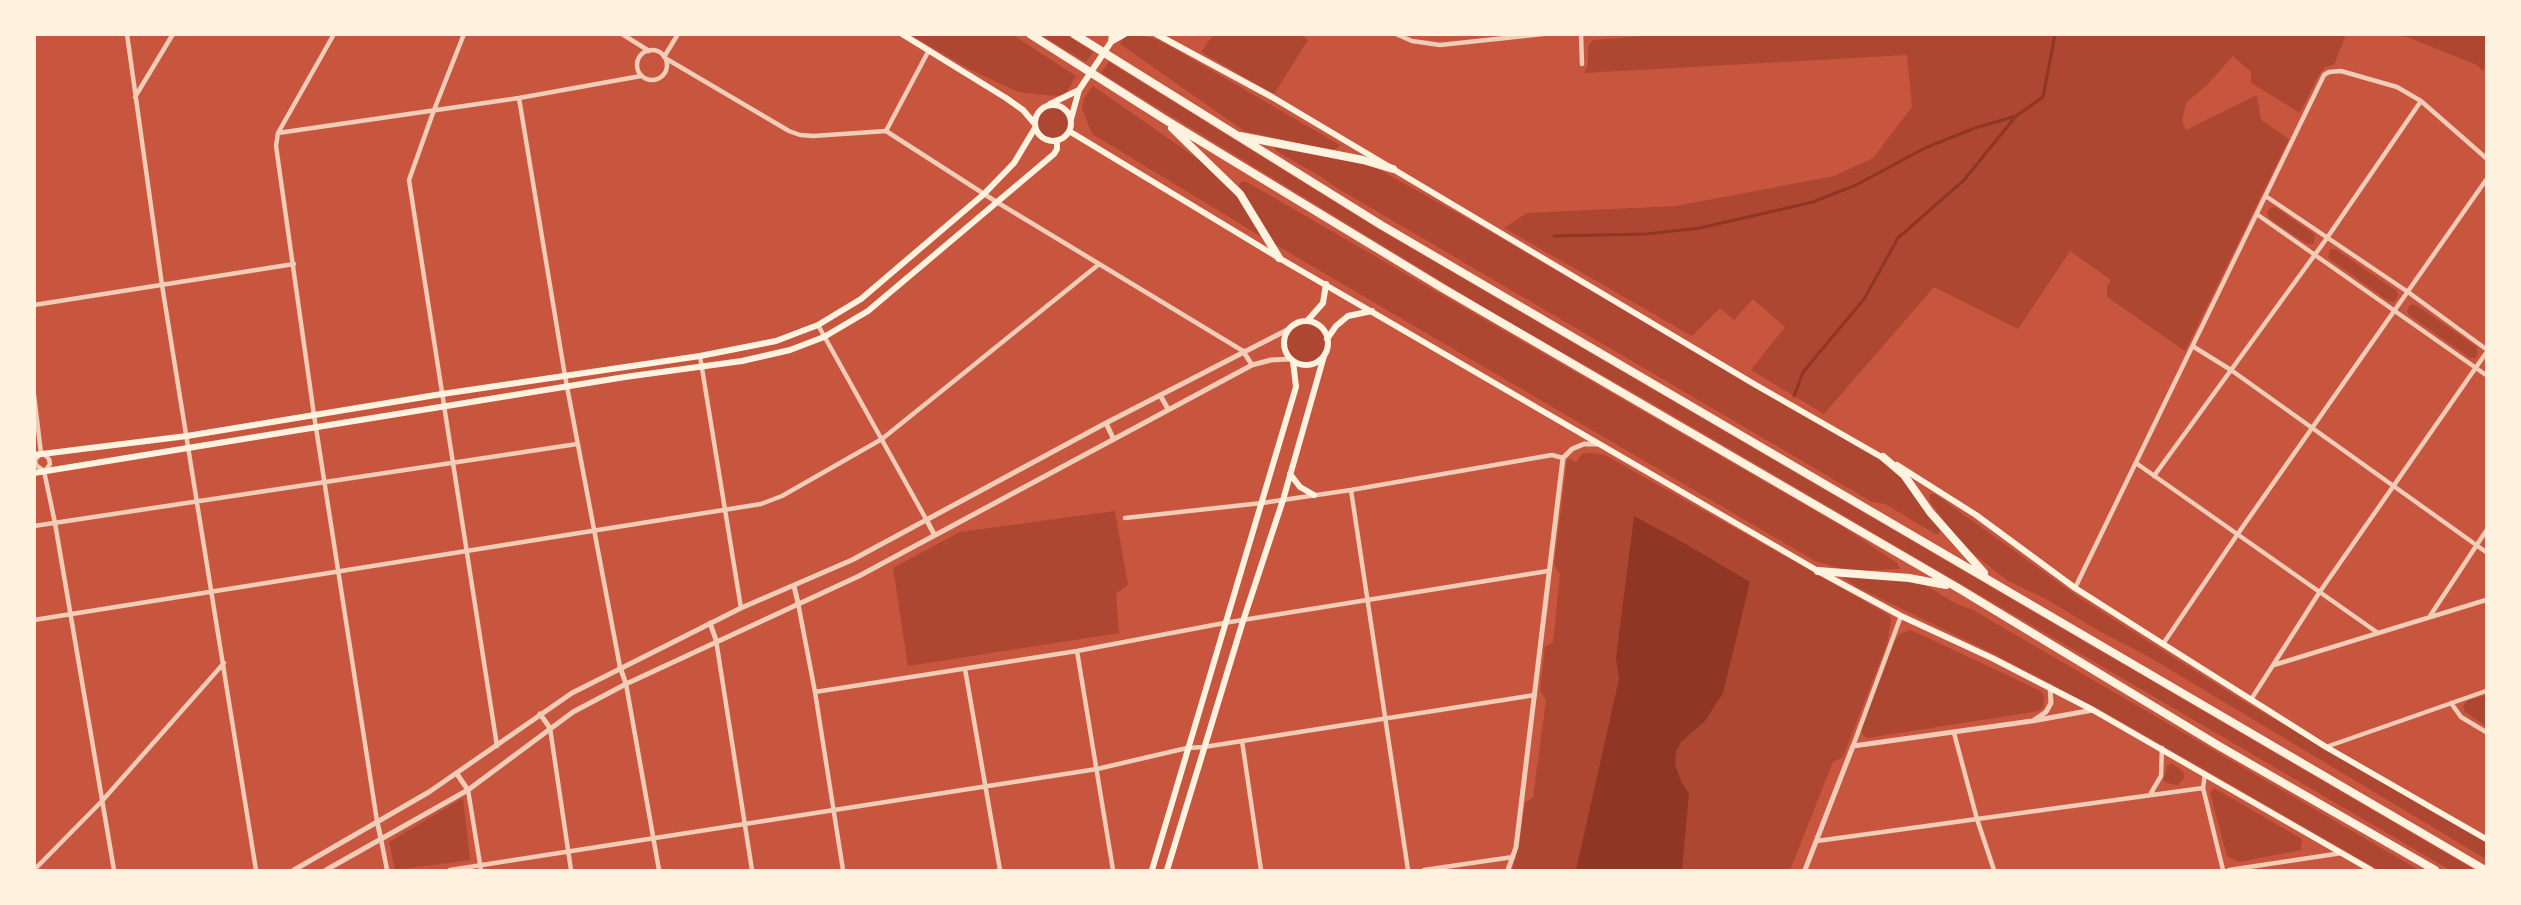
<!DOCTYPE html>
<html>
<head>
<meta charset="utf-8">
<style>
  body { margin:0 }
  #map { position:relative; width:2521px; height:905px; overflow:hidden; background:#c8553d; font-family:Arial,sans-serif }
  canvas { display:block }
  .frame { position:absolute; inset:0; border:36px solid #fff3e0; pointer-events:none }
</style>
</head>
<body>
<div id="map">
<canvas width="2521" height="905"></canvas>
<div class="frame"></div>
</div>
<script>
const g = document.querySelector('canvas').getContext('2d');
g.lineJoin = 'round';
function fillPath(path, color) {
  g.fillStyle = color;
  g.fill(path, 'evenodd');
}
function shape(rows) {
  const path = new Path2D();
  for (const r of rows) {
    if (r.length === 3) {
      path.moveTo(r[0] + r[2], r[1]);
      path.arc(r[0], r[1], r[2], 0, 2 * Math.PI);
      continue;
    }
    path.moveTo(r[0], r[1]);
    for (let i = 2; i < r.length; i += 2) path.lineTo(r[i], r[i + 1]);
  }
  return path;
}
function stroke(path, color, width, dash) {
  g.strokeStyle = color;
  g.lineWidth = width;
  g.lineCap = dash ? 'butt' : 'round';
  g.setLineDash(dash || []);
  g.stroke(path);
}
const green = shape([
  [1133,34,1153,38,1168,45,1340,145,1338,148,1332,150,1307,145,1244,131,1120,44,1125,37],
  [1214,34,1301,35,1308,40,1274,94,1201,52],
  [911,35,1013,35,1076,76,1065,95,1057,96,1018,92,969,69],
  [1041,35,1066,35,1093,52,1086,62],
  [1655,35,1655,34,2346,35,2334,65,2325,67,2317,78,2300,113,2251,83,2251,72,2233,56,2208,84,2186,103,2182,121,2186,130,2257,95,2261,120,2289,139,2185,351,2107,297,2107,287,2111,280,2070,251,2018,329,1934,287,1824,414,1751,370,1785,327,1753,299,1734,320,1720,308,1692,336,1504,228,1527,213,1676,206,1834,176,1873,158,1912,107,1907,55,1584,73,1588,65,1588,46,1593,40],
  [2402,35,2486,35,2486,63,2483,71,2477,65],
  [1109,62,1380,230,2475,870,2450,870,1650,402,1490,311,1101,73],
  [1093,86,1208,166,1239,196,1262,237,1092,134,1082,109,1084,98],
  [1053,123,17],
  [1274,147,1373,166,1475,223,1895,469,1940,530,1939,534,1935,534,1885,504,1872,502,1337,188,1318,175,1276,151],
  [1245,181,1843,527,1897,563,1900,569,1849,571,1815,561,1276,245,1239,186,1240,183],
  [2275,207,2314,234,2315,240,2313,244,2307,244,2270,219,2267,213,2270,208],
  [2330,249,2335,249,2397,291,2398,296,2394,302,2390,302,2328,258],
  [2410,305,2416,305,2477,347,2478,354,2475,358,2470,358,2409,315,2407,311],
  [1306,343,19],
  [1592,453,1605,455,1889,615,1891,620,1887,644,1843,757,1833,762,1790,870,1512,870,1519,845,1525,803,1533,797,1546,700,1540,691,1545,647,1553,642,1560,574,1554,565,1567,461,1569,458,1576,462,1582,454],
  [1930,494,1935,494,2080,598,2165,652,2248,704,2486,842,2486,859,2151,658,2101,632,2044,598,2008,581,1961,544,1929,500],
  [1115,511,1128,585,1116,594,1119,633,908,666,893,568,960,532],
  [1841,576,1920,582,1957,604,1973,610,2419,870,2379,870,2108,714,1994,654,1857,587],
  [1911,630,2041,691,2044,697,2043,707,2039,711,1867,738,1863,735,1861,729,1863,722,1895,641,1900,634],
  [2486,695,2486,726,2465,712,2463,706,2467,701],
  [2171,763,2183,771,2184,779,2177,785,2170,784,2163,781,2167,766],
  [2214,788,2302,839,2301,850,2239,862,2227,856,2210,793],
  [463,798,470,860,395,870,389,842]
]);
const water = shape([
  [1634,516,1691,547,1750,582,1723,693,1705,721,1681,742,1676,751,1675,765,1681,781,1689,794,1682,870,1576,870,1619,679,1616,658]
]);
const stream = shape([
  [1554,236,1646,234,1700,228,1813,202,1856,185,1925,148,1975,128,2016,116],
  [1794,396,1803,372,1864,299,1898,238,1964,180,2016,116,2043,97,2055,34]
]);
const minor = shape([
  [127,34,162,285,256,870],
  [334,34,278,133,276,146,314,415,377,821],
  [464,34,434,110,409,180,497,746],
  [622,34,649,51],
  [1396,34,1412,41,1440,45,1543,34],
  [1581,34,1582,64],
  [652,65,15],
  [664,57,678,34],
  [665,58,789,131,800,135,813,136,886,131,995,201,1243,351],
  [135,97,173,34],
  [519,98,565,376,620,667],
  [886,131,929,50],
  [278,133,519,98,641,76],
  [2267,197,2408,292,2486,349],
  [2258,215,2486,375],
  [34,305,294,264],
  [818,325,926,519],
  [2194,347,2231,370,2486,552],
  [700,356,741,608],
  [34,395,41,453,35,460,36,465,44,471,55,523,114,870],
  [44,454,49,459,50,464,45,471],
  [2136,463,2378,633],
  [2154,476,2327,238,2421,101],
  [1351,490,1408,870],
  [1125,518,1262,503,1351,490,1552,455,1563,458],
  [34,526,577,444],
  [2075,588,2324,75,2329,72,2341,71,2397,87,2421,101,2486,158],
  [798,603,815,692,843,870],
  [2430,616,2486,531],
  [34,620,761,504,782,496,882,439,1098,265],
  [716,640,752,870],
  [2163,644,2237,535,2486,180],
  [1077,651,1113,870],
  [2274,665,2486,600],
  [965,669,1000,870],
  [626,684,659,870],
  [815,692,1077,651,1224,623,1548,571],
  [2252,698,2319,593,2486,353],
  [2451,703,2461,717,2486,732],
  [550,728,571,870],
  [1954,733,1977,819,1994,870],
  [1242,741,1261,870],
  [1853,746,1901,616],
  [2326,747,2486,691],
  [2205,774,2203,788,2223,870],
  [468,790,481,870],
  [2151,793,2161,776,2162,748],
  [381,839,387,870],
  [1817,841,2203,788],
  [34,870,102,801,224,663],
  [450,870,1097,769,1187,748,1204,747,1535,695],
  [1424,870,1513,857],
  [2229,870,2342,853]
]);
const tertiary = shape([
  [1243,351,1252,365],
  [1160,395,1168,409],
  [1106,423,1113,438],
  [926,519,934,534],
  [794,586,798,603],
  [710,623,716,640],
  [620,667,626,684],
  [540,714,550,728],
  [2034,720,2046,712,2051,703,2050,687],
  [457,774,468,790],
  [377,821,381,839],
  [294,870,429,792,572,693,741,608,852,560,1106,423,1289,329],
  [326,870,468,790,573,712,626,684,859,576,1252,365,1271,360,1290,359],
  [1508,870,1516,847,1563,458,1572,449,1584,444,1599,444],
  [1805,870,1853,746,2032,721,2093,710]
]);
const secondary = shape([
  [902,34,1006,98,1023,110,1034,123],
  [1156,34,1272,97,1754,384,1885,459],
  [1111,42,1125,34],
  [1050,104,1079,90],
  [1053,123,18],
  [1071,119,1079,90,1111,42,1112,34],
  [1069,131,1279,258,1818,571,1901,616,1992,658,2093,710,2371,870],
  [1307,321,1323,303,1326,284],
  [1306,343,22],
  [1327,339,1336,326,1348,316,1372,311],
  [34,455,187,436,442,394,700,356,776,341,818,325,861,299,984,194,1014,163,1035,128],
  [1897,465,1976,515,2075,588,2163,644,2326,747,2486,839],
  [34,473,625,377,742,361,790,350,824,337,868,311,1054,154,1057,149,1057,141],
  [1290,474,1300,487,1314,495],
  [1152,870,1296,387,1293,361],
  [1167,870,1243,621,1283,500,1324,356]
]);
const motorway = shape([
  [1030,34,1164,119,1444,289,1958,588,2219,746,2435,870],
  [1074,34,1381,225,2485,870],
  [1172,128,1240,194,1279,258],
  [1240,136,1363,160,1393,169],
  [1883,457,1904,475,1930,512,1984,573],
  [1818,571,1909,578,1946,585]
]);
fillPath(green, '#ae4732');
fillPath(water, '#8f3625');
stroke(stream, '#8f3625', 3);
stroke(minor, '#f1ccb7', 4.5);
stroke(tertiary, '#f1ccb7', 5);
stroke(secondary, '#fff3e0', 6);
stroke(motorway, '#fff3e0', 8);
</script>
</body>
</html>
